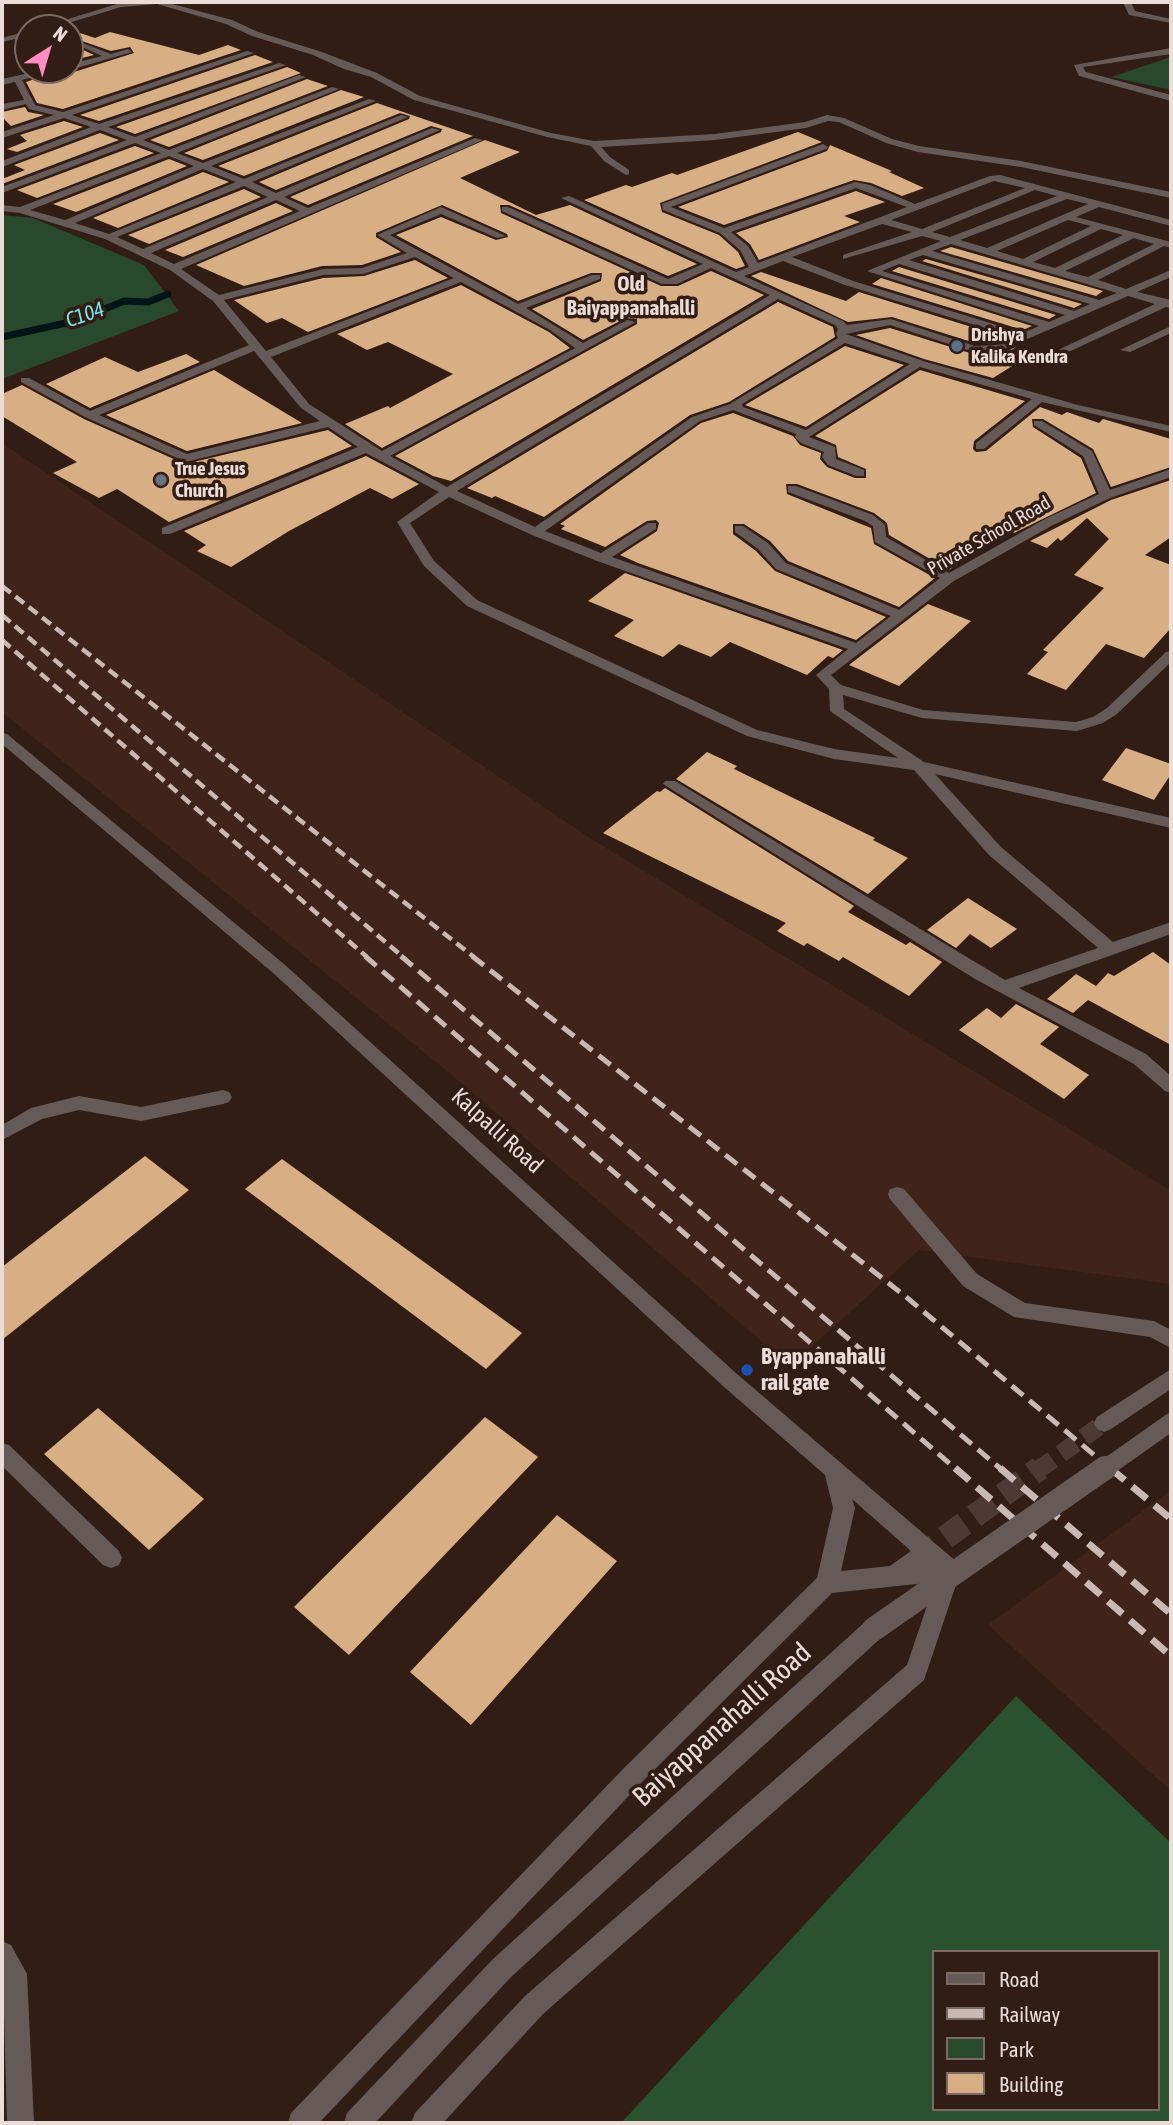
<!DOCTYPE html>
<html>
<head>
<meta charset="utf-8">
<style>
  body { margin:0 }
  #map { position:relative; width:1173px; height:2125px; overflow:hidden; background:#321d15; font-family:"Asap Condensed",sans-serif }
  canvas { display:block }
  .frame { position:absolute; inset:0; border:4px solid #ebdcd7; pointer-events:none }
  .legend { position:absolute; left:932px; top:1950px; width:228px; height:161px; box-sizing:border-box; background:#321d15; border:2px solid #7c6963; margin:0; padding:9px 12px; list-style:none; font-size:21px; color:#ebdcd7 }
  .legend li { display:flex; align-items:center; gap:14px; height:35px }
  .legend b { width:35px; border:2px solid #7c6963 }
  .north { position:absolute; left:14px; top:14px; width:70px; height:70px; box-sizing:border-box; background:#321d15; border:2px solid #7c6963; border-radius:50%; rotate:37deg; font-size:19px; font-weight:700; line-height:28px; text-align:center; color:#ebdcd7 }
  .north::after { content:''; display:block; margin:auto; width:24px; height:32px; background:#fd8ebf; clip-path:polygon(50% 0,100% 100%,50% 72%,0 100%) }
</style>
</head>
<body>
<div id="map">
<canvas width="1173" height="2125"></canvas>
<div class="frame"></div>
<ul class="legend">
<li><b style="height:9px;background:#665a59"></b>Road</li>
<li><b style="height:9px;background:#c9b9b3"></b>Railway</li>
<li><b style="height:19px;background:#28492b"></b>Park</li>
<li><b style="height:19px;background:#d8af85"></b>Building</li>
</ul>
<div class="north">N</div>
</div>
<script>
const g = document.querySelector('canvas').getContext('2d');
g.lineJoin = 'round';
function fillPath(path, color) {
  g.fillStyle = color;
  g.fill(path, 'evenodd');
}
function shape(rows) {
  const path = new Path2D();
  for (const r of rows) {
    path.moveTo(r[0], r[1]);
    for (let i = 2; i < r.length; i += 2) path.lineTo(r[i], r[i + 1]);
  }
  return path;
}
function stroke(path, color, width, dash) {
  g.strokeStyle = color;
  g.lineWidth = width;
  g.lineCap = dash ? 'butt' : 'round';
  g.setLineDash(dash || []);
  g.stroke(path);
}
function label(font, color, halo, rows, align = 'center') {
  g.font = font + ' "Asap Condensed",sans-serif';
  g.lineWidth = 7;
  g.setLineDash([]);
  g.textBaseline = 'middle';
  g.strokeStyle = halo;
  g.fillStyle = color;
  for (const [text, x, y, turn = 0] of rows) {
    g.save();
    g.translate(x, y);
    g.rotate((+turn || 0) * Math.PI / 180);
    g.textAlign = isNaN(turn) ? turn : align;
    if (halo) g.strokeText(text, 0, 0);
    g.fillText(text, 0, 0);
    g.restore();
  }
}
const built = shape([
  [2,443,593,840,1171,1191,1171,1284,919,1250,790,1366,447,1071,2,712],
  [1171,1490,1171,1791,988,1625]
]);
const green = shape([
  [1171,57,1171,90,1111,77],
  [2,215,33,218,144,265,179,311,2,379]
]);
const forest = shape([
  [1016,1696,1171,1843,1171,2123,621,2123],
  [933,1952,1157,1952,1157,2109,933,2109]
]);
const stream = shape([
  [2,337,75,321,124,301,148,302,168,294]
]);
const building = shape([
  [110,32,199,55,228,45,241,50,63,109,37,103,26,82,61,70,71,73,134,53,130,47,111,51,79,40,79,48,94,55,70,61,70,37,80,33,95,38],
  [255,55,273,62,99,121,80,115],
  [287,67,301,73,135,134,116,127],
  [307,79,328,86,169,147,150,140],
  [341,90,364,97,203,160,184,153],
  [377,103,473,136,308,205,290,197,441,132,442,129,431,126,276,190,259,182,409,119,410,116,400,113,244,176,218,166],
  [25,107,28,112,44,115,11,126,2,117,2,112],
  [64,121,83,127,17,152,7,149,27,141,20,135],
  [798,132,822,142,660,203,662,212,719,235,738,252,745,266,736,269,584,200,626,185,632,187,672,173,677,175],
  [100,133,119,140,2,184,2,179,25,170,14,165],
  [485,140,520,152,460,178,536,215,570,205,697,264,668,276,509,205,500,205,501,213,661,286,678,286,711,271,764,295,451,481,433,476,395,456,637,324,637,319,626,318,583,340,532,309,601,281,602,273,591,273,518,301,396,235,441,217,496,240,508,237,507,234,442,205,376,233,376,237,401,252,362,265,322,266,244,286,196,265],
  [830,145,892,171,889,172,924,188,902,196,871,183,854,180,724,225,678,207,827,151],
  [135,146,154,153,37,198,17,190],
  [169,159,187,166,76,212,53,204],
  [203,172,229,182,118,228,93,218],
  [244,189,261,197,149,244,128,235],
  [856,191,885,202,844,216,860,222,759,260,750,244,736,233],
  [276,203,293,211,183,257,165,250],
  [951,247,1103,291,1096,296,940,251],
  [926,259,1082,304,1074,308,922,261],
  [415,260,448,278,308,332,282,318,267,323,234,300,323,278,364,276],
  [899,267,1056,315,1049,319,892,271],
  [761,272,846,301,859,292,1007,338,996,342,975,343,892,317,848,322,751,276],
  [881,278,1032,326,1023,330,872,284],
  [461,285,549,332,570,348,382,448,345,424,388,406,390,408,453,374,388,342,367,350,337,334],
  [778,302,833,327,835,337,729,402,690,415,544,517,495,496,492,498,467,488],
  [890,328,973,354,999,354,1016,347,1002,357,1017,363,993,378,924,359,856,335],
  [845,346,904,365,806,427,745,405],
  [186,354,200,362,90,408,46,384,105,357,138,372],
  [214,370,302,423,187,451,106,415],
  [920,370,1025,401,974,441,973,449,976,452,986,451,1040,407,1062,415,1067,412,1099,423,1103,419,1171,439,1171,467,1111,487,1093,449,1043,419,1032,419,1033,427,1081,458,1096,493,1014,533,1006,529,949,570,889,535,887,523,874,513,797,484,786,484,787,494,871,528,874,544,935,578,899,607,788,561,770,541,744,524,733,524,733,534,756,551,775,571,886,617,856,640,638,563,620,555,657,531,659,523,656,520,647,521,605,547,561,529,565,526,560,524,701,423,733,413,793,436,800,445,821,453,820,459,827,467,855,478,866,478,866,469,838,457,836,445,815,436],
  [22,385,84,419,185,464,328,430,352,446,169,522,117,489,99,498,53,473,77,462,2,416,2,394],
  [366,456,419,484,392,499,370,488,289,531,231,567,197,551,206,545,184,531],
  [1171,480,1171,537,1145,555,1171,565,1171,628,1144,658,1106,644,1066,690,1027,674,1048,652,1043,650,1104,588,1074,575,1109,539,1087,518,1061,541,1058,538,1047,548,1030,541,1111,500],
  [625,573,843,650,833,658,828,656,807,675,730,642,711,657,679,644,663,657,614,636,634,620,588,601],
  [928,604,971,621,899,686,849,665],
  [1126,748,1171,764,1171,774,1154,800,1102,780],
  [707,752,737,766,734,769,875,838,873,840,908,858,868,894,676,779],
  [665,788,854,906,848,912,906,945,910,942,942,962,909,996,843,957,839,961,807,943,804,946,777,931,786,923,603,833,657,791,660,792],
  [968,898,1017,929,991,948,970,934,956,948,927,930],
  [1153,952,1171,965,1171,1045,1088,1000,1073,1013,1047,999,1076,974,1096,986,1108,973,1114,976],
  [1016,1004,1059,1027,1040,1044,1089,1075,1064,1099,959,1030,987,1008,1001,1018],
  [145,1156,189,1190,2,1340,2,1267],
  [282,1159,522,1333,486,1369,245,1189],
  [98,1408,204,1499,149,1550,44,1454],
  [485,1417,538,1457,349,1655,294,1607],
  [557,1515,617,1561,471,1725,410,1672]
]);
const minorTunnelFar1 = shape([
  [1038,1470,1104,1423]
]);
const minorTunnel = shape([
  [916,1559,1040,1468]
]);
const service = shape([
  [165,2,232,20,258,32,319,51,377,73,420,96,551,133,594,141,715,134,805,122,827,115,844,118,892,139,919,146,1021,161,1171,192,1171,198,1021,167,918,152,886,143,839,122,828,121,806,128,715,140,601,147,610,157,629,170,629,174,626,175,604,161,591,146,547,137,414,100,371,77,344,69,313,55,252,36,226,24,157,4,121,7,52,28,39,28,120,3,165,2],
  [1123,2,1131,2,1135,11,1171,19,1171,23,1129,15,1123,2],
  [28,31,28,36,2,42,2,38,28,31],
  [1171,48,1171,54,1083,67,1086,72,1171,95,1171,101,1079,76,1074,65,1171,48],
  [223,1090,229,1092,232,1097,229,1102,223,1104,141,1121,79,1110,42,1119,2,1140,2,1125,31,1108,79,1096,141,1107,223,1090],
  [897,1187,904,1189,977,1274,1025,1303,1154,1321,1171,1330,1171,1348,1150,1337,1014,1317,963,1286,890,1199,888,1194,890,1189,897,1187],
  [2,1443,9,1445,119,1551,122,1558,119,1565,111,1568,103,1565,2,1466,2,1443],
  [2,1941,11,1945,27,1974,34,2123,7,2123,2,1941]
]);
const minor = shape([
  [80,42,111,54,128,49,132,52,70,70,70,64,102,56,80,46,80,42],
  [247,51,254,53,72,115,99,124,279,63,286,65,108,127,135,137,299,75,306,77,143,140,169,150,332,87,339,89,177,153,203,163,369,99,376,101,211,166,244,179,401,115,408,117,252,182,276,193,432,128,440,130,284,197,308,208,475,138,483,140,181,269,219,295,323,269,362,268,407,253,377,235,441,207,506,236,497,238,441,214,390,235,518,304,592,275,600,275,600,279,526,308,583,343,627,320,636,322,390,456,447,487,770,295,711,268,677,284,662,284,502,211,502,207,508,207,668,279,703,264,561,198,569,196,736,272,749,267,740,250,720,233,663,210,662,204,823,144,828,147,826,149,671,207,724,228,855,182,870,185,915,204,990,176,1000,175,1171,220,1171,226,1099,207,1076,217,1171,242,1171,248,1164,246,1098,280,1126,289,1171,270,1171,277,1137,292,1171,300,1171,308,1166,307,1066,353,1056,351,1155,304,1128,296,999,351,974,352,890,325,846,334,923,361,1078,405,1171,426,1171,432,1042,402,984,449,976,449,976,443,1032,399,920,367,809,437,835,447,836,459,864,470,864,476,856,476,828,465,822,457,824,452,801,443,795,437,796,434,733,410,700,421,545,531,601,553,648,523,656,523,656,529,612,557,856,643,891,616,776,569,758,549,735,532,735,526,743,526,768,543,786,563,899,610,940,578,875,542,873,526,865,521,788,492,788,486,796,486,873,515,885,525,886,537,949,573,1045,519,1099,494,1083,456,1034,425,1034,421,1042,421,1092,451,1110,490,1171,469,1171,477,1110,498,1053,525,954,581,831,675,841,685,923,710,1076,722,1093,717,1107,708,1166,652,1171,651,1171,662,1117,714,1103,723,1077,731,922,718,843,695,844,709,924,762,1171,818,1171,828,935,774,1001,847,1113,942,1171,922,1171,934,1019,988,1146,1054,1171,1076,1171,1093,1165,1091,1134,1064,975,979,663,784,665,781,675,781,1005,980,1098,948,989,855,914,770,834,759,747,736,467,606,424,566,397,522,439,492,366,453,170,534,162,534,162,528,358,447,328,427,186,462,85,417,21,382,21,378,29,378,90,411,249,345,213,301,170,270,105,239,20,213,2,211,2,205,20,207,161,153,135,143,2,193,2,187,127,140,100,130,2,167,2,161,91,127,64,118,2,138,2,132,54,115,29,109,26,104,2,110,2,104,24,100,15,82,2,85,2,79,43,70,58,70,22,80,35,105,63,112,247,51],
  [169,156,194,166,65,220,30,210,169,156],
  [203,169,236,182,109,234,75,223,203,169],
  [994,181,1025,188,922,229,891,220,994,181],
  [244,186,268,197,143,249,117,237,244,186],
  [856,188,907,207,758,263,748,246,731,232,856,188],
  [1035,190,1057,196,950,237,932,232,1035,190],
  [1067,199,1088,204,987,248,960,240,1067,199],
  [276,200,300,211,174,264,151,253,276,200],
  [1068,220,1091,226,1023,259,997,251,1068,220],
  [882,224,912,232,843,255,843,259,922,236,941,241,867,271,1039,326,1023,333,853,281,792,257,882,224],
  [1101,229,1123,235,1055,268,1033,262,1101,229],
  [1134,238,1154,244,1088,277,1065,271,1134,238],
  [951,244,1117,293,1099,300,932,251,951,244],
  [923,255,1090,304,1074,311,909,260,923,255],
  [415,257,454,278,266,351,224,300,323,275,363,274,415,257],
  [783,261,845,285,1014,337,997,345,975,346,891,319,847,325,843,321,744,276,783,261],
  [899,264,1065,315,1049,322,882,271,899,264],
  [461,282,550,330,575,348,382,451,309,404,271,357,461,282],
  [778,299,835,325,838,329,836,334,838,338,730,404,692,417,535,527,457,491,778,299],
  [845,343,910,364,806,430,743,407,742,404,845,343],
  [254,351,301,408,320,421,187,454,99,415,254,351],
  [449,497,532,535,597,561,848,649,816,675,829,689,830,711,898,758,834,749,757,730,477,600,434,561,410,523,449,497],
  [24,54,28,54,28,62,20,57,24,54],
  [1171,326,1171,333,1130,352,1120,350,1171,326],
  [1171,1369,1171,1389,1111,1429,1104,1432,1097,1429,1094,1423,1097,1417,1171,1369],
  [834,1460,841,1463,958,1563,961,1570,958,1577,950,1580,942,1577,925,1563,903,1582,895,1585,887,1582,884,1575,887,1568,911,1551,827,1477,823,1470,827,1463,834,1460]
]);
const tertiary = shape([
  [2,733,7,734,284,964,737,1374,841,1463,855,1508,841,1571,950,1560,958,1563,961,1570,924,1680,543,2014,443,2123,411,2123,415,2113,525,1996,907,1665,935,1582,832,1593,641,1783,319,2123,288,2123,291,2113,625,1767,817,1578,833,1508,825,1475,723,1386,272,972,2,744,2,733],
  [874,1618,882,1621,885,1629,882,1637,511,1977,375,2123,344,2123,347,2113,493,1959,866,1621,874,1618]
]);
const railFar2 = shape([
  [2,586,474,957],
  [2,615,403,957],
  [2,640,367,957]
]);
const railFar1 = shape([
  [365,956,957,1470],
  [401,956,1002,1470],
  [472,956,905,1296,1112,1470]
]);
const rail = shape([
  [955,1468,1171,1656],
  [1000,1468,1171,1614],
  [1110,1468,1171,1519]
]);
const tertiaryBridgeFar1 = shape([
  [1103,1470,1171,1422]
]);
const tertiaryBridge = shape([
  [874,1629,1105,1468]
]);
const markers = [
  [957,346,7,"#5c6f8a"],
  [161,480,7,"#6b7280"],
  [747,1370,7,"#1a4fb4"]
];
const farPoinames = [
  ["Drishya",971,335],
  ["Kalika Kendra",971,357],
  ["True Jesus",175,469],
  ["Church",175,491]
];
const farStreetnames = [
  ["Private School Road",989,536,-30]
];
const farNeighbourhoodnames = [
  ["Old",631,284],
  ["Baiyappanahalli",631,308]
];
const farWaternames = [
  ["C104",85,315,-19]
];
const streetNames = [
  ["Kalpalli Road",497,1131,42]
];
const poiNames = [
  ["Byappanahalli",761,1357],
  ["rail gate",761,1383]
];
const nearStreetnames = [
  ["Baiyappanahalli Road",722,1725,-42]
];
fillPath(built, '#402419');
fillPath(green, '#28492b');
fillPath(forest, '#2a522f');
stroke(stream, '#011516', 7);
fillPath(building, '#d8af85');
stroke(minorTunnelFar1, '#4e3a32', 18, [18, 10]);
stroke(minorTunnel, '#4e3a32', 24, [24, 12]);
fillPath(service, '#665a59');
fillPath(minor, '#665a59');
fillPath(tertiary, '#665a59');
stroke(railFar2, '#c9b9b3', 4.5, [11, 6]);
stroke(railFar1, '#c9b9b3', 5, [15, 8]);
stroke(rail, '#c9b9b3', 7, [19, 10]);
stroke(tertiaryBridgeFar1, '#665a59', 18);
stroke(tertiaryBridge, '#665a59', 24);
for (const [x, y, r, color] of markers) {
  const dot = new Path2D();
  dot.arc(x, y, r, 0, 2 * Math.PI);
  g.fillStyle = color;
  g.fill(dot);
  stroke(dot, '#321d15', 2.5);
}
label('bold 19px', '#ebdcd7', '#321d15', farPoinames, 'left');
label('19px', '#ebdcd7', '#321d15', farStreetnames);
label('bold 21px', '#ebdcd7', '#321d15', farNeighbourhoodnames);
label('italic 21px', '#75e6ec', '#321d15', farWaternames);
label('23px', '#ebdcd7', '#321d15', streetNames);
label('bold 23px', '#ebdcd7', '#321d15', poiNames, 'left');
label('28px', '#ebdcd7', '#321d15', nearStreetnames);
</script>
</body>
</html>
